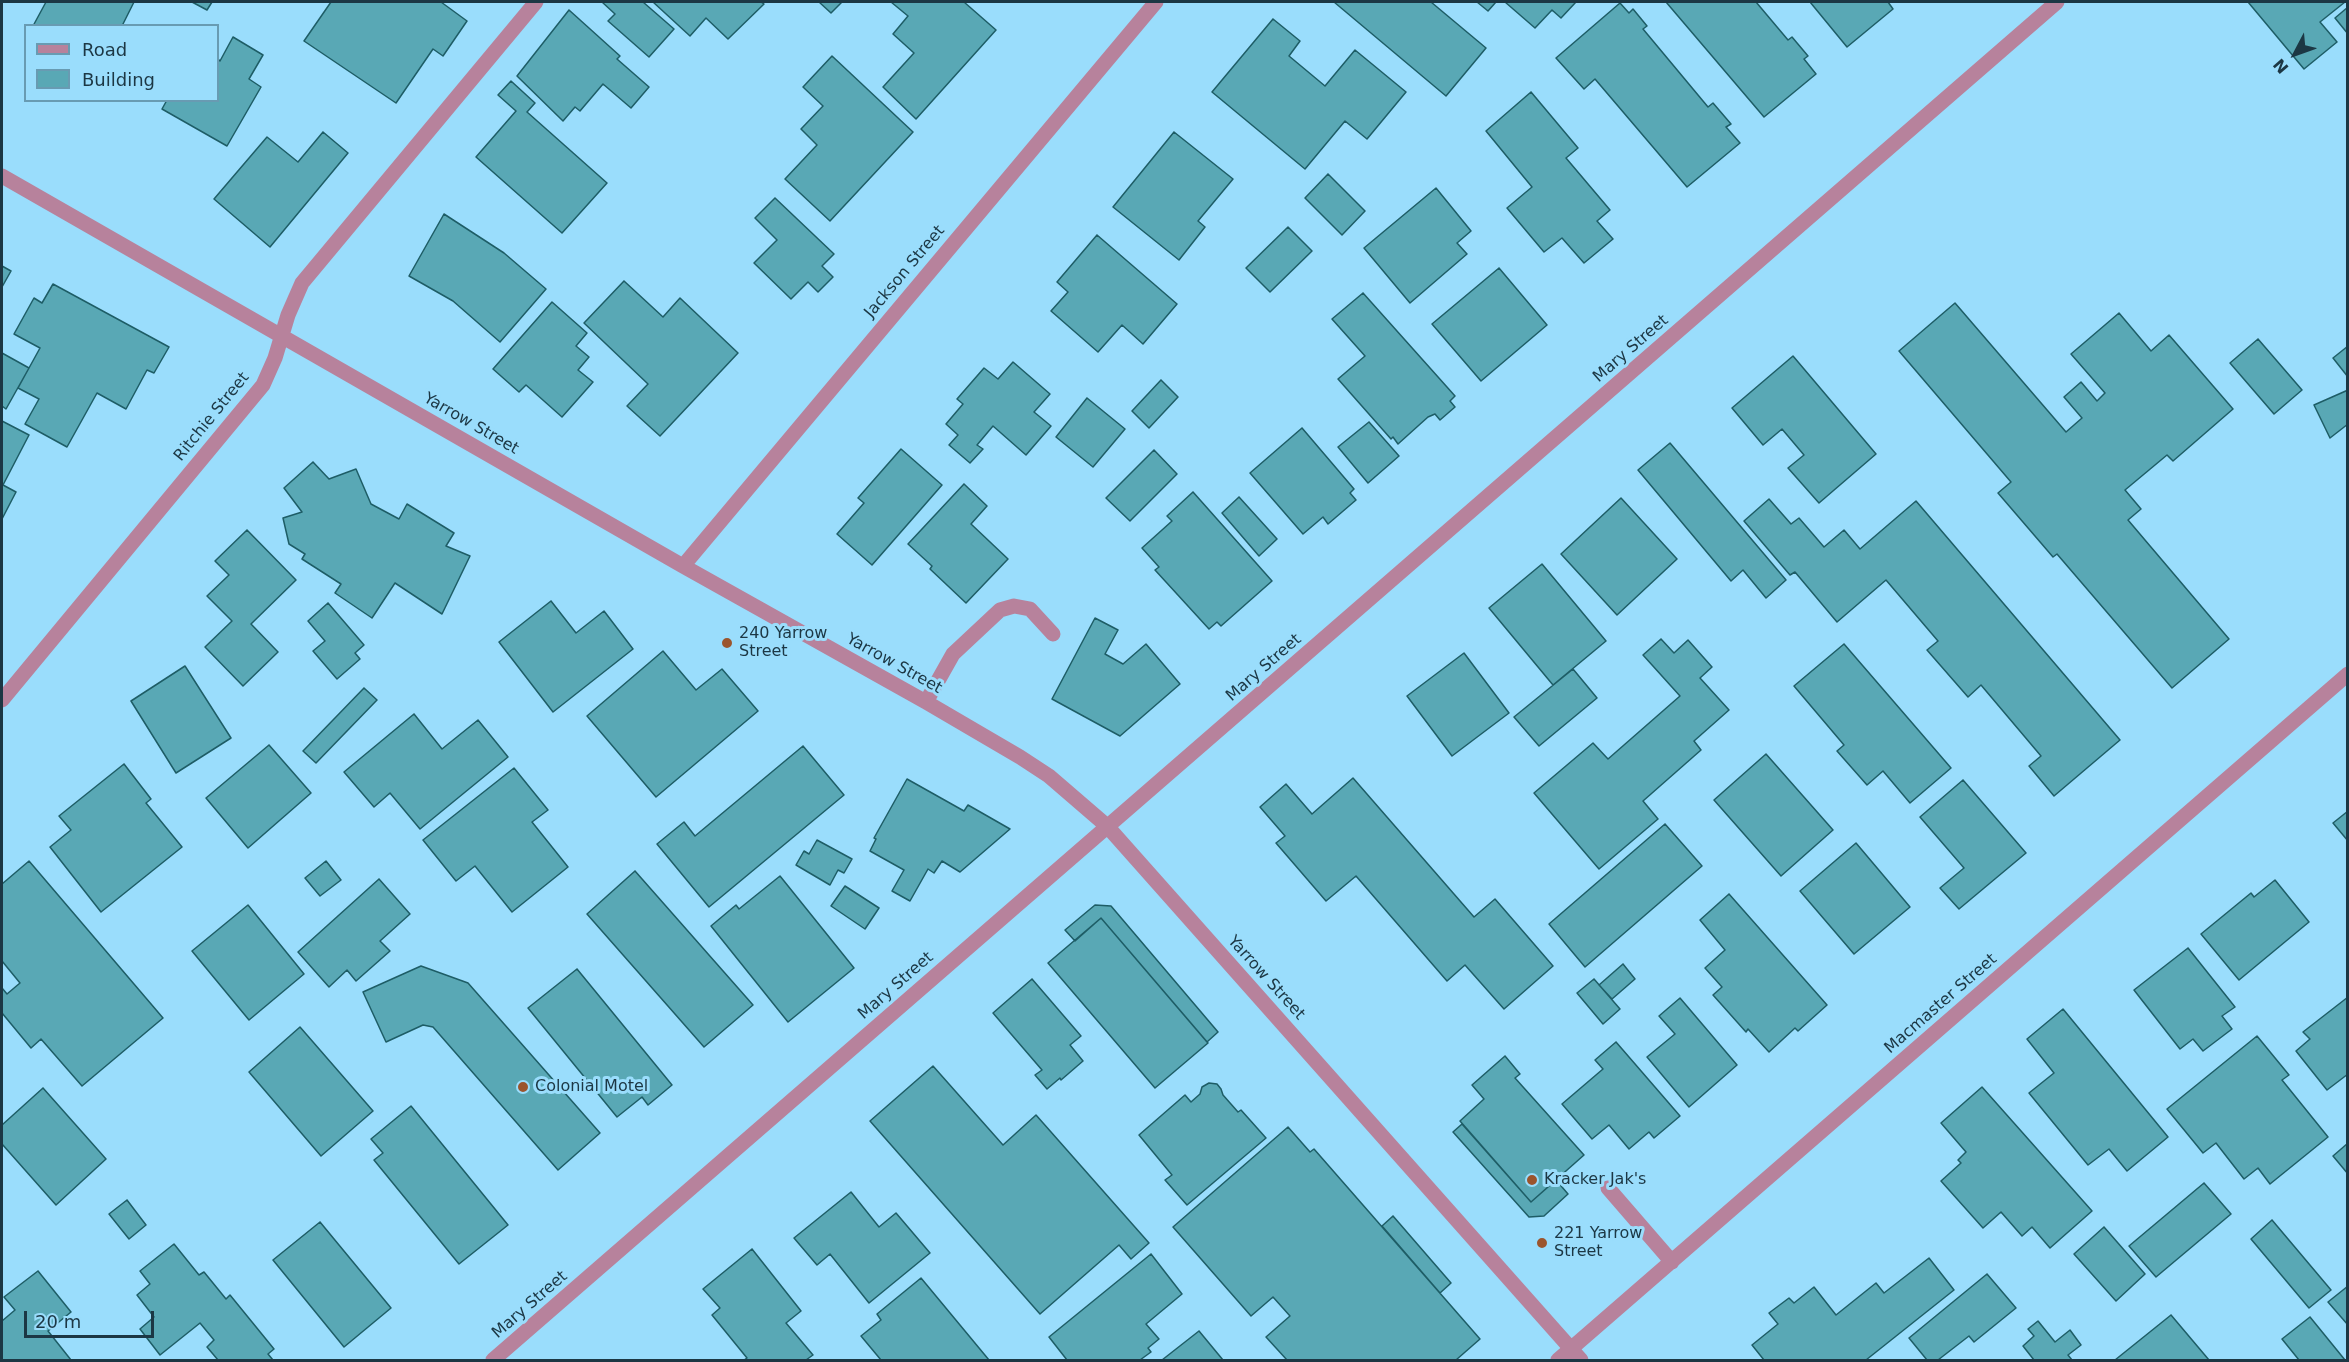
<!DOCTYPE html>
<html>
<head>
<meta charset="utf-8">
<style>
  body { margin:0 }
  #map { position:relative; width:2349px; height:1362px; overflow:hidden; background:#9addfc; font-family:"DejaVu Sans",sans-serif }
  canvas { display:block }
  .frame { position:absolute; inset:0; border:3px solid #1c3744; pointer-events:none }
  .legend { position:absolute; left:24px; top:24px; width:195px; height:78px; box-sizing:border-box; background:#9addfc; border:2px solid #689bb2; margin:0; padding:8px 10px; list-style:none; font-size:18px; color:#1c3744 }
  .legend li { display:flex; align-items:center; gap:12px; height:30px }
  .legend b { width:30px; border:2px solid #689bb2 }
  .north { position:absolute; left:2265px; top:24px; width:60px; height:60px; -webkit-text-stroke:4px #9addfc; paint-order:stroke; rotate:229deg; font-size:16px; font-weight:700; line-height:24px; text-align:center; color:#1c3744 }
  .north::after { content:''; display:block; margin:auto; width:21px; height:27px; background:#1c3744; clip-path:polygon(50% 0,100% 100%,50% 72%,0 100%) }
  .scale { position:absolute; left:24px; top:1311px; width:130px; height:27px; box-sizing:border-box; border:3px solid #1c3744; border-top:0; padding-left:8px; font-size:18px; line-height:21px; white-space:nowrap; color:#1c3744; -webkit-text-stroke:4px #9addfc; paint-order:stroke }
</style>
</head>
<body>
<div id="map">
<canvas width="2349" height="1362"></canvas>
<div class="frame"></div>
<ul class="legend">
<li><b style="height:8px;background:#b7829c"></b>Road</li>
<li><b style="height:16px;background:#59a8b5"></b>Building</li>
</ul>
<div class="north">N</div>
<div class="scale">20 m</div>
</div>
<script>
const g = document.querySelector('canvas').getContext('2d');
g.lineJoin = 'round';
function fillPath(path, color) {
  g.fillStyle = color;
  g.fill(path, 'evenodd');
}
function shape(rows) {
  const path = new Path2D();
  for (const r of rows) {
    path.moveTo(r[0], r[1]);
    for (let i = 2; i < r.length; i += 2) path.lineTo(r[i], r[i + 1]);
  }
  return path;
}
function stroke(path, color, width, dash) {
  g.strokeStyle = color;
  g.lineWidth = width;
  g.lineCap = dash ? 'butt' : 'round';
  g.setLineDash(dash || []);
  g.stroke(path);
}
function label(font, color, halo, rows, align = 'center') {
  g.font = font + ' "DejaVu Sans",sans-serif';
  g.lineWidth = 6;
  g.setLineDash([]);
  g.textBaseline = 'middle';
  g.strokeStyle = halo;
  g.fillStyle = color;
  for (const [text, x, y, turn = 0] of rows) {
    g.save();
    g.translate(x, y);
    g.rotate((+turn || 0) * Math.PI / 180);
    g.textAlign = isNaN(turn) ? turn : align;
    if (halo) g.strokeText(text, 0, 0);
    g.fillText(text, 0, 0);
    g.restore();
  }
}
const building = shape([
  [46,2,134,2,122,26,33,26,46,2],
  [192,2,212,2,207,10,192,2],
  [331,2,441,2,467,21,443,56,433,49,396,103,304,41,331,2],
  [602,2,643,2,674,29,649,57,608,21,615,14,602,2],
  [653,2,761,2,764,4,728,39,706,18,690,36,653,2],
  [819,2,842,2,831,13,819,2],
  [891,2,964,2,996,30,916,119,883,87,914,53,893,34,908,16,891,2],
  [1334,2,1431,2,1486,48,1446,96,1334,2],
  [1477,2,1496,2,1488,11,1477,2],
  [1505,2,1576,2,1561,18,1552,10,1535,28,1505,2],
  [1666,2,1756,2,1788,40,1792,37,1808,56,1804,59,1816,74,1764,117,1666,2],
  [1810,2,1888,2,1893,9,1847,47,1810,2],
  [2248,2,2345,2,2320,22,2337,42,2304,69,2248,2],
  [1620,3,1629,13,1633,9,1647,26,1643,29,1708,107,1713,103,1731,124,1726,127,1740,143,1687,187,1595,79,1584,89,1556,58,1620,3],
  [2348,7,2348,34,2335,18,2348,7],
  [569,10,620,56,617,59,649,87,631,108,603,84,580,111,575,107,563,121,517,76,569,10],
  [1273,19,1300,41,1289,56,1325,86,1355,50,1406,92,1367,139,1345,121,1305,169,1212,92,1273,19],
  [233,37,263,55,249,79,261,87,227,146,162,109,167,100,218,100,218,59,220,61,233,37],
  [832,56,913,132,830,221,785,179,817,145,801,129,823,106,803,87,832,56],
  [511,81,535,103,527,112,607,183,562,233,476,157,516,111,498,95,511,81],
  [1531,92,1578,148,1566,158,1610,210,1597,221,1613,239,1584,263,1562,238,1544,252,1507,208,1532,187,1486,131,1531,92],
  [323,132,348,153,270,247,214,199,267,137,298,162,323,132],
  [1174,132,1233,179,1198,221,1205,227,1179,260,1113,207,1174,132],
  [1328,174,1365,211,1342,235,1305,198,1328,174],
  [1436,188,1471,231,1457,243,1467,254,1410,303,1364,248,1436,188],
  [775,198,834,254,822,266,833,277,818,292,808,282,791,299,754,263,777,240,755,218,775,198],
  [444,214,504,253,546,289,500,342,453,301,409,276,444,214],
  [1288,227,1312,251,1270,292,1246,268,1288,227],
  [1097,235,1177,304,1143,344,1122,325,1098,352,1051,311,1068,292,1057,282,1097,235],
  [2,266,11,271,2,287,2,266],
  [1499,268,1547,325,1481,381,1432,324,1499,268],
  [624,281,663,317,680,298,738,353,660,436,627,406,648,384,584,323,624,281],
  [53,284,169,347,154,373,147,370,126,409,97,393,67,447,25,424,39,399,18,388,40,348,14,334,34,298,42,303,53,284],
  [1363,293,1455,396,1450,401,1455,407,1440,420,1435,414,1428,417,1398,444,1393,437,1391,439,1338,379,1365,356,1332,319,1363,293],
  [552,302,587,333,576,346,589,357,578,370,593,382,562,417,526,385,519,392,493,369,552,302],
  [1955,303,2066,432,2082,418,2064,397,2081,382,2097,401,2105,393,2071,354,2119,313,2151,351,2169,335,2233,409,2173,461,2167,455,2125,490,2141,509,2128,520,2229,639,2172,688,2057,554,2053,557,1998,493,2011,482,1899,351,1955,303],
  [2258,339,2302,390,2274,414,2230,363,2258,339],
  [2348,346,2348,377,2333,358,2348,346],
  [2,353,29,368,6,409,2,406,2,353],
  [1793,356,1876,454,1819,503,1788,468,1804,455,1782,429,1763,445,1732,408,1793,356],
  [1013,362,1050,394,1034,412,1051,426,1026,455,993,426,977,445,983,449,970,463,949,445,958,435,946,424,963,404,957,399,984,368,998,379,1013,362],
  [1161,380,1178,397,1149,428,1132,411,1161,380],
  [2348,390,2348,424,2330,438,2314,405,2348,390],
  [1087,398,1125,429,1093,467,1056,437,1087,398],
  [2,421,29,435,3,485,16,492,2,519,2,421],
  [1369,422,1399,456,1368,483,1338,447,1369,422],
  [1302,428,1354,489,1350,493,1356,500,1328,524,1323,517,1303,534,1250,473,1302,428],
  [1670,443,1786,580,1766,598,1743,570,1731,581,1638,470,1670,443],
  [901,449,942,485,872,565,837,534,864,503,858,498,901,449],
  [1154,450,1177,474,1130,521,1106,498,1154,450],
  [313,462,329,479,356,469,371,504,399,519,407,504,454,533,446,546,470,556,442,614,395,583,372,618,335,593,341,584,302,559,305,554,289,544,283,518,302,512,284,488,313,462],
  [964,484,987,506,971,524,1008,559,966,603,930,569,932,566,908,544,964,484],
  [1193,492,1272,581,1221,626,1217,622,1209,629,1155,570,1159,567,1142,548,1172,521,1167,516,1193,492],
  [1239,497,1277,539,1259,556,1222,513,1239,497],
  [1621,498,1677,559,1617,615,1561,554,1621,498],
  [1769,499,1791,524,1799,518,1824,547,1844,530,1860,549,1916,501,2120,740,2054,796,2029,766,2041,756,1981,685,1968,697,1927,650,1938,641,1886,580,1837,622,1795,572,1790,575,1744,521,1769,499],
  [247,530,296,580,251,624,278,652,243,686,205,647,232,621,207,596,229,575,215,561,247,530],
  [1542,564,1606,641,1553,685,1489,608,1542,564],
  [551,601,576,633,604,611,633,649,553,712,499,642,551,601],
  [328,603,364,645,355,653,360,659,337,679,313,651,325,641,308,621,328,603],
  [1095,618,1118,630,1105,654,1123,664,1146,644,1180,684,1120,736,1052,699,1095,618],
  [1661,639,1674,653,1688,640,1712,667,1700,678,1729,710,1694,741,1701,750,1643,801,1658,819,1599,869,1534,793,1593,743,1608,759,1680,696,1643,655,1661,639],
  [1844,644,1951,768,1910,803,1883,771,1867,785,1837,751,1844,745,1794,686,1844,644],
  [663,651,696,690,722,669,758,711,656,797,587,716,663,651],
  [1464,653,1509,713,1452,756,1407,696,1464,653],
  [185,666,231,738,176,773,131,701,185,666],
  [1573,669,1597,698,1539,746,1514,717,1573,669],
  [364,688,377,700,316,763,303,751,364,688],
  [414,714,442,749,478,720,508,757,420,829,390,793,374,807,344,772,414,714],
  [269,745,311,793,248,848,206,798,269,745],
  [803,746,844,795,709,907,657,844,684,822,695,836,803,746],
  [1766,754,1833,830,1781,876,1714,800,1766,754],
  [124,764,151,799,146,803,182,847,101,912,50,847,71,830,59,816,124,764],
  [514,768,548,810,532,822,568,867,512,912,475,866,456,881,423,840,514,768],
  [1353,778,1474,917,1495,899,1553,966,1504,1009,1465,965,1447,981,1356,876,1326,901,1276,843,1285,836,1260,807,1286,784,1312,814,1353,778],
  [907,779,964,811,968,805,1010,829,960,872,942,861,934,873,928,869,910,901,892,891,904,870,870,851,876,839,874,838,907,779],
  [1963,780,2026,853,1959,909,1940,888,1964,868,1920,817,1963,780],
  [2348,811,2348,841,2333,823,2348,811],
  [1665,824,1702,866,1585,967,1549,924,1665,824],
  [817,840,852,859,844,873,838,870,830,885,796,865,804,851,809,854,817,840],
  [1856,843,1910,907,1854,954,1800,891,1856,843],
  [29,861,163,1018,82,1086,41,1039,31,1048,2,1013,2,988,7,994,20,983,2,961,2,884,29,861],
  [326,861,341,880,320,896,305,878,326,861],
  [635,871,753,1005,704,1047,587,914,635,871],
  [780,876,854,968,788,1022,711,926,736,905,739,909,780,876],
  [379,879,410,914,380,941,390,951,356,981,347,970,329,987,298,952,379,879],
  [2275,880,2309,922,2239,980,2201,934,2251,893,2254,897,2275,880],
  [845,886,879,908,865,929,831,906,845,886],
  [1729,894,1827,1005,1798,1031,1795,1028,1769,1052,1748,1029,1746,1032,1713,995,1722,987,1705,968,1725,950,1700,920,1729,894],
  [248,905,304,974,249,1020,192,951,248,905],
  [1095,905,1111,906,1218,1032,1207,1042,1101,918,1075,941,1065,930,1095,905],
  [1101,918,1208,1043,1155,1088,1048,963,1101,918],
  [2188,948,2235,1007,2222,1016,2232,1029,2203,1051,2193,1039,2180,1049,2134,990,2188,948],
  [1623,964,1635,979,1612,999,1599,985,1623,964],
  [421,966,468,983,600,1133,558,1170,433,1027,423,1025,386,1042,363,992,421,966],
  [577,969,672,1085,648,1105,642,1097,617,1117,528,1008,577,969],
  [1032,979,1081,1036,1070,1045,1083,1061,1061,1080,1060,1078,1047,1089,1035,1075,1042,1070,993,1013,1032,979],
  [1594,979,1620,1009,1603,1024,1577,993,1594,979],
  [2348,997,2348,1074,2327,1090,2296,1051,2310,1039,2303,1032,2348,997],
  [1680,998,1737,1065,1689,1107,1647,1057,1675,1034,1659,1016,1680,998],
  [2063,1009,2168,1137,2127,1171,2109,1149,2088,1165,2029,1093,2054,1073,2027,1039,2063,1009],
  [300,1027,373,1111,321,1156,249,1072,300,1027],
  [2257,1036,2289,1075,2282,1080,2328,1137,2270,1184,2258,1168,2244,1179,2216,1143,2203,1153,2167,1109,2257,1036],
  [1616,1042,1680,1116,1654,1138,1649,1132,1629,1149,1609,1125,1592,1139,1562,1104,1603,1069,1595,1060,1616,1042],
  [1505,1056,1520,1074,1515,1078,1584,1155,1531,1202,1460,1121,1484,1099,1472,1085,1505,1056],
  [933,1066,1003,1145,1036,1115,1149,1243,1131,1259,1119,1245,1040,1314,870,1121,933,1066],
  [1209,1083,1217,1084,1221,1089,1223,1095,1238,1112,1241,1110,1266,1138,1187,1205,1165,1180,1172,1175,1139,1135,1185,1095,1191,1102,1200,1094,1202,1087,1209,1083],
  [1982,1087,2092,1211,2050,1248,2032,1227,2022,1236,2001,1212,1983,1228,1941,1181,1961,1163,1958,1160,1966,1152,1941,1123,1982,1087],
  [43,1088,106,1159,56,1205,2,1144,2,1125,43,1088],
  [411,1106,508,1225,459,1264,374,1160,383,1153,371,1139,411,1106],
  [1462,1124,1531,1202,1556,1180,1568,1194,1544,1216,1529,1217,1453,1132,1462,1124],
  [1288,1127,1310,1152,1314,1149,1480,1339,1456,1360,1287,1360,1266,1337,1290,1316,1273,1297,1251,1316,1173,1227,1288,1127],
  [2348,1143,2348,1174,2333,1156,2348,1143],
  [2204,1183,2231,1214,2156,1277,2129,1246,2204,1183],
  [851,1192,879,1227,896,1213,930,1253,869,1303,830,1254,817,1265,794,1238,851,1192],
  [127,1200,146,1225,129,1239,109,1214,127,1200],
  [1393,1216,1451,1283,1440,1293,1382,1226,1393,1216],
  [2272,1220,2331,1290,2309,1308,2251,1239,2272,1220],
  [320,1222,391,1308,344,1347,273,1260,320,1222],
  [2104,1227,2145,1274,2116,1301,2074,1254,2104,1227],
  [174,1244,199,1275,204,1272,226,1299,230,1295,274,1349,268,1354,273,1360,218,1360,207,1347,214,1340,200,1323,160,1355,140,1329,154,1317,137,1295,150,1284,140,1271,174,1244],
  [752,1249,801,1311,786,1323,813,1355,806,1360,744,1360,747,1358,712,1315,720,1308,703,1289,752,1249],
  [1151,1254,1182,1294,1146,1324,1159,1339,1148,1348,1151,1352,1140,1360,1067,1360,1049,1337,1151,1254],
  [1929,1258,1954,1290,1866,1360,1764,1360,1752,1345,1778,1324,1769,1313,1789,1298,1794,1303,1814,1287,1836,1315,1876,1283,1884,1293,1929,1258],
  [38,1271,71,1312,48,1331,71,1360,2,1360,2,1321,15,1310,4,1297,38,1271],
  [1987,1274,2016,1308,1974,1342,1969,1336,1938,1360,1927,1360,1909,1338,1987,1274],
  [921,1278,989,1360,881,1360,861,1336,881,1320,877,1314,921,1278],
  [2348,1286,2348,1325,2328,1302,2348,1286],
  [2171,1315,2209,1360,2115,1360,2171,1315],
  [2310,1317,2345,1360,2299,1360,2282,1339,2310,1317],
  [2038,1321,2055,1342,2070,1330,2081,1345,2068,1355,2072,1360,2034,1360,2023,1346,2034,1336,2028,1329,2038,1321],
  [1199,1331,1223,1360,1162,1360,1199,1331]
]);
const minor = shape([
  [2,176,683,566,926,702,1020,757,1049,776,1107,826,1581,1360],
  [683,566,1156,2],
  [2,700,263,385,275,358,288,315,302,283,536,2],
  [926,702,953,654,1000,610,1014,606,1030,609,1053,634],
  [1608,1188,1672,1262],
  [493,1360,2057,2],
  [1558,1360,2348,674]
]);
const markers = [
  [727,643,6,"#9b552d"],
  [523,1087,6,"#9b552d"],
  [1532,1180,6,"#9b552d"],
  [1542,1243,6,"#9b552d"]
];
const streetNames = [
  ["Jackson Street",905,272,-50],
  ["Mary Street",1631,349,-41],
  ["Ritchie Street",212,417,-51],
  ["Yarrow Street",471,424,30],
  ["Yarrow Street",894,664,29],
  ["Mary Street",1264,668,-41],
  ["Yarrow Street",1266,978,48],
  ["Mary Street",896,986,-41],
  ["Macmaster Street",1941,1004,-41],
  ["Mary Street",530,1305,-41]
];
const poiNames = [
  ["240 Yarrow",739,634],
  ["Street",739,652],
  ["Colonial Motel",535,1087],
  ["Kracker Jak's",1544,1180],
  ["221 Yarrow",1554,1234],
  ["Street",1554,1252]
];
fillPath(building, '#59a8b5');
stroke(building, '#1e5d66', 1.5);
stroke(minor, '#b7829c', 15);
for (const [x, y, r, color] of markers) {
  const dot = new Path2D();
  dot.arc(x, y, r, 0, 2 * Math.PI);
  g.fillStyle = color;
  g.fill(dot);
  stroke(dot, '#9addfc', 2);
}
label('16px', '#1c3744', '#9addfc', streetNames);
label('16px', '#1c3744', '#9addfc', poiNames, 'left');
</script>
</body>
</html>
